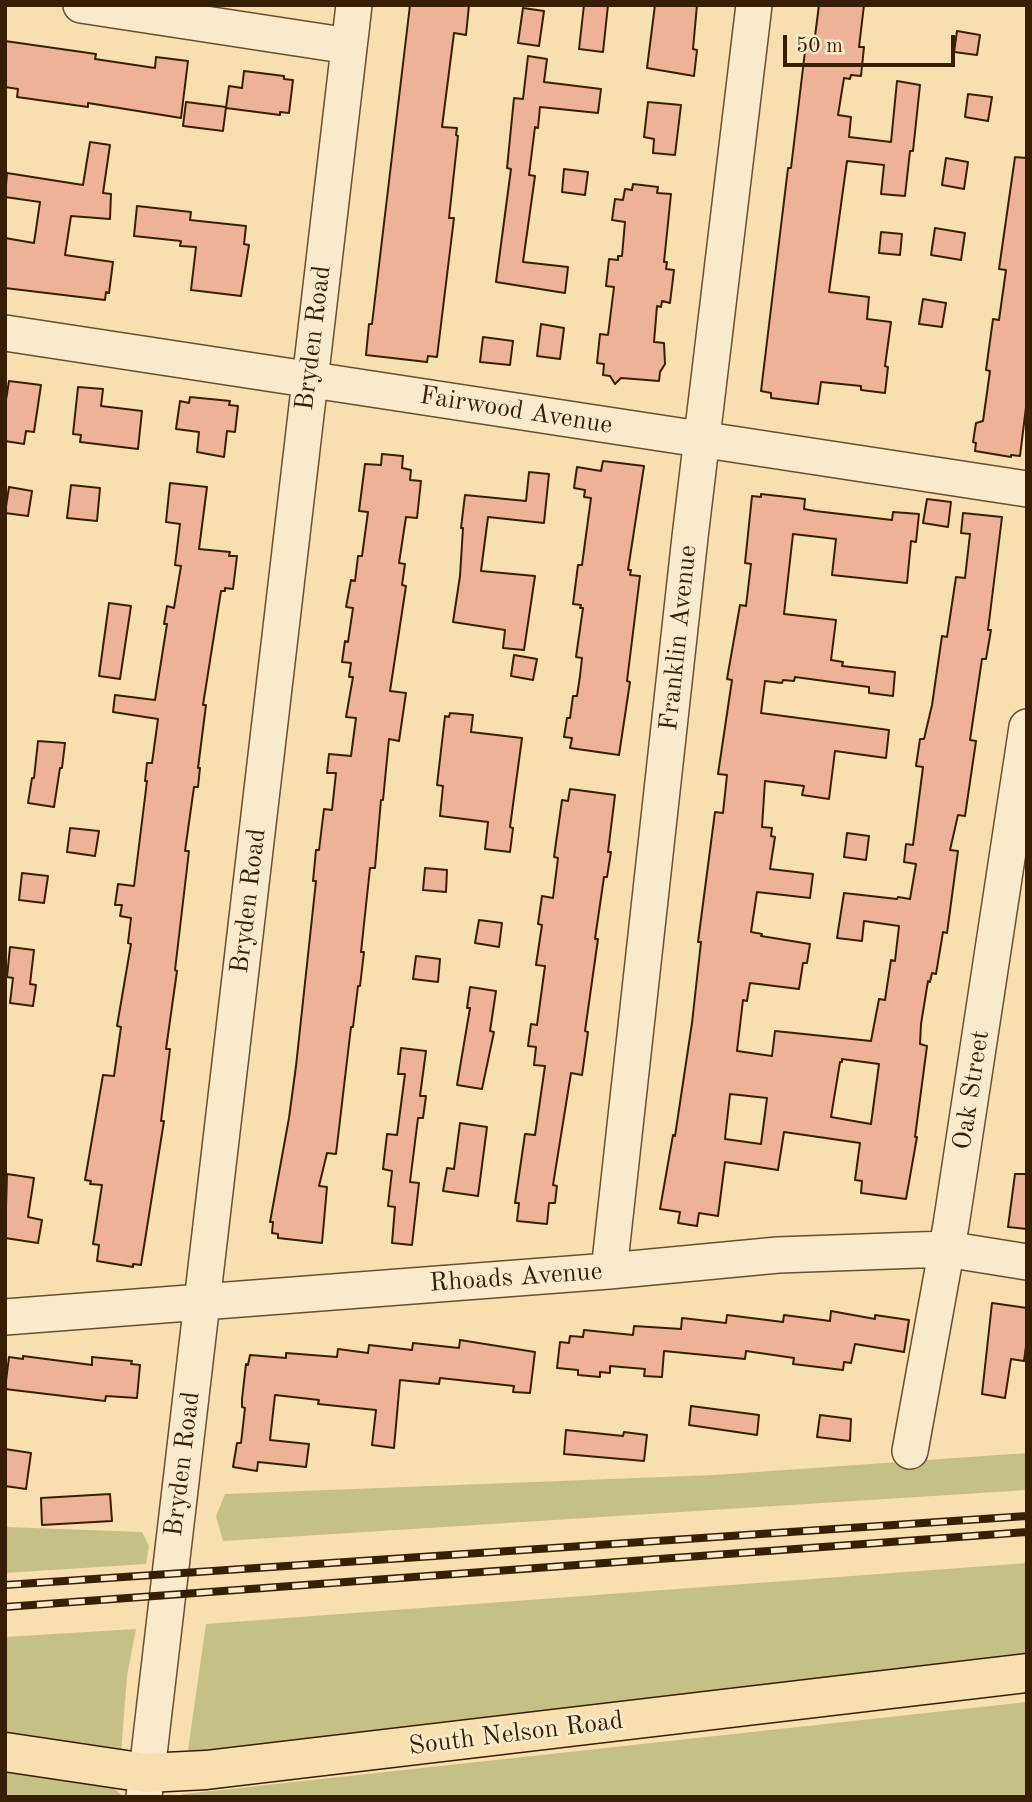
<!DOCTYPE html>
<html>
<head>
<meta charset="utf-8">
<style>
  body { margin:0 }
  #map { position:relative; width:1032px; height:1802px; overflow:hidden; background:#f7dfb0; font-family:"Old Standard TT",serif }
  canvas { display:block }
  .frame { position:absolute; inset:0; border:7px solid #381f04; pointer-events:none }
  .scale { position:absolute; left:783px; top:35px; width:172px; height:32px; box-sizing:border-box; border:4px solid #381f04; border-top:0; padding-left:9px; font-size:21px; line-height:24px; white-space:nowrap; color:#381f04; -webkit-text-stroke:5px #faeacc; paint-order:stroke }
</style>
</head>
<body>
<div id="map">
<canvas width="1032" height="1802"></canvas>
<div class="frame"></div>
<div class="scale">50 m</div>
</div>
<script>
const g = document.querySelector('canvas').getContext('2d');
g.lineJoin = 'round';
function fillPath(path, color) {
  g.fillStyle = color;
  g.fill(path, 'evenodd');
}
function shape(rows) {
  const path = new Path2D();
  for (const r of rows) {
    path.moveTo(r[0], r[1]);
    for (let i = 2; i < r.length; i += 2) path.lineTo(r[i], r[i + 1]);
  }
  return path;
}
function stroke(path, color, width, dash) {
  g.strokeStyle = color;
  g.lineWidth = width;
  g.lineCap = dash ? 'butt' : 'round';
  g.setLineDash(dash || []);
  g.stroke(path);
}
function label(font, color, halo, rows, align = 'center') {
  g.font = font + ' "Old Standard TT",serif';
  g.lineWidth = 5;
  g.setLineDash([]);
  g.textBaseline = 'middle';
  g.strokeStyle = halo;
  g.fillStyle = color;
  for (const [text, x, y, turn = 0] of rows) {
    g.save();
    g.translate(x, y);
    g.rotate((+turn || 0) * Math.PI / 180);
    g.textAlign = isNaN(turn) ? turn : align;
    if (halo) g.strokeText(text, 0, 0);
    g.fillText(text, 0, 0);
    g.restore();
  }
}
const green = shape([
  [1027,1453,1027,1490,223,1541,216,1516,225,1494,714,1475],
  [5,1527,142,1532,149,1546,146,1564,5,1573],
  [1027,1563,1027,1660,193,1758,193,1752,188,1750,206,1624],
  [136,1629,127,1676,121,1753,5,1738,5,1637],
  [1027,1702,1027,1797,174,1797,184,1794],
  [5,1769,112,1787,124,1797,5,1797]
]);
const building = shape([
  [410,5,469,5,466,35,454,33,442,127,457,128,456,135,458,136,449,218,454,218,437,357,428,356,427,362,366,355,369,324,372,324,410,5],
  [584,5,608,5,603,52,579,49,584,5],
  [655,5,697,5,693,49,697,50,694,76,647,68,655,5],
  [819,5,864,5,859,47,864,47,861,76,851,75,850,79,844,78,838,115,851,117,849,137,891,142,897,81,920,85,913,151,910,151,905,196,881,194,884,165,847,161,829,292,869,297,867,319,891,322,885,366,888,367,885,393,861,390,861,386,821,382,818,404,771,398,771,393,761,391,788,168,791,168,806,43,814,44,819,5],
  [523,8,544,11,539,46,518,43,523,8],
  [957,31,980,35,977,55,954,52,957,31],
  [5,41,96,54,95,59,155,68,156,57,188,61,181,118,88,103,88,107,17,97,18,89,5,87,5,41],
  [528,56,547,59,544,82,601,89,598,113,540,107,538,128,535,127,529,175,535,176,523,262,568,267,565,293,496,282,511,169,507,168,514,98,523,99,528,56],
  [244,71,284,76,284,79,293,80,289,113,280,112,280,115,226,108,229,86,242,88,244,71],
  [968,94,992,97,988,121,965,117,968,94],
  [186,102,226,107,223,131,183,126,186,102],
  [648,102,681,105,675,155,653,153,654,139,644,137,648,102],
  [90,142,110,145,103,193,111,194,110,219,71,216,65,255,113,262,109,293,106,292,105,300,5,288,5,238,34,243,40,202,5,197,7,173,83,185,90,142],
  [1015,157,1027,158,1027,399,1020,456,1011,455,1011,457,975,451,976,443,973,442,976,423,983,421,990,371,986,370,993,319,999,320,1006,270,999,269,1015,157],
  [946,158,968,162,964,189,942,185,946,158],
  [564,169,588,172,585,195,562,192,564,169],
  [633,184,658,187,657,193,671,194,664,262,667,262,666,269,674,270,670,303,662,301,661,307,657,306,654,342,664,343,665,364,660,372,659,381,621,378,615,384,610,376,603,375,604,364,597,363,600,334,608,335,614,287,606,286,609,259,618,260,618,256,622,256,625,222,612,220,615,199,623,200,625,189,632,190,633,184],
  [137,206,191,212,190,220,246,226,244,244,249,245,241,296,191,290,196,247,180,246,181,241,134,236,137,206],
  [935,228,965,233,961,260,931,255,935,228],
  [881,232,902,234,900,255,879,253,881,232],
  [923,299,946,303,942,327,919,324,923,299],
  [541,324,564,328,560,359,537,356,541,324],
  [483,337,513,341,510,365,480,362,483,337],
  [9,381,41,385,34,432,26,431,24,444,5,441,5,406,9,381],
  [78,387,103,389,101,406,142,411,138,449,80,442,81,435,73,434,78,387],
  [190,397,230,401,229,405,238,406,235,432,227,431,224,457,197,452,199,432,176,429,180,401,189,403,190,397],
  [382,454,403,456,402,468,411,470,410,480,421,481,417,518,406,517,399,563,405,564,402,585,406,586,390,691,406,693,399,741,389,739,383,800,381,800,375,868,370,868,361,952,364,952,360,986,358,986,353,1027,351,1027,336,1154,327,1153,319,1186,327,1187,322,1243,278,1238,278,1234,272,1233,273,1222,270,1222,289,1118,296,1066,316,881,313,881,316,850,319,850,324,809,332,810,336,773,327,773,329,754,351,756,356,718,346,717,353,677,349,677,351,663,342,662,345,641,348,642,353,608,346,607,351,580,355,581,358,556,362,556,368,512,359,511,365,464,381,465,382,454],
  [603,461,644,466,628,570,631,570,630,575,640,576,627,681,630,682,619,755,570,748,572,738,564,737,567,718,570,718,573,696,577,696,580,676,582,658,576,657,583,608,580,608,581,605,573,604,578,565,582,565,591,498,584,497,585,490,574,488,577,467,601,471,603,461],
  [529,472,549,474,544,523,488,517,481,571,535,576,524,650,503,648,505,630,453,622,460,576,463,528,461,528,465,495,526,501,529,472],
  [170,483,207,487,199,549,230,552,229,556,237,556,233,589,225,588,225,591,221,591,203,705,206,705,198,768,200,768,198,787,194,787,185,851,189,851,175,970,177,971,166,1049,170,1049,161,1121,164,1121,141,1265,133,1264,133,1267,97,1261,99,1245,93,1244,102,1185,90,1184,91,1181,85,1180,103,1075,114,1076,121,1027,117,1026,131,944,128,943,131,918,120,916,122,905,115,905,118,884,134,886,147,781,145,781,147,763,152,763,158,719,113,712,115,695,155,700,167,624,164,624,167,606,174,608,181,566,175,565,180,524,166,522,170,483],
  [71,485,100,488,97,521,67,518,71,485],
  [9,487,32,491,28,516,5,513,9,487],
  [761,494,805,499,804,509,815,511,892,520,893,512,919,514,916,542,911,541,907,583,832,575,836,539,793,534,784,614,836,620,831,660,843,662,842,666,895,672,893,696,869,693,869,687,795,677,794,681,783,680,782,683,765,681,761,713,889,730,886,758,835,751,829,799,802,795,804,786,765,781,762,827,772,828,771,836,775,837,770,869,813,874,810,898,757,892,751,932,762,934,761,936,810,944,807,963,803,963,799,989,750,983,747,1001,743,1000,737,1051,772,1056,775,1031,871,1041,879,999,885,1000,891,960,895,961,899,926,864,921,862,941,837,938,844,893,897,899,898,897,910,899,916,864,904,862,906,844,913,845,923,767,916,766,920,739,924,739,932,705,942,636,947,637,956,577,965,578,970,534,961,533,963,513,1002,517,988,630,991,630,986,659,982,659,970,740,976,741,965,816,958,815,950,850,958,851,947,933,943,932,936,974,932,973,930,982,928,981,921,1024,920,1044,927,1046,915,1137,917,1137,906,1199,861,1193,862,1181,855,1180,860,1143,784,1132,778,1170,725,1162,718,1216,699,1213,697,1226,678,1223,680,1212,660,1209,673,1135,675,1136,692,1023,701,942,698,942,715,812,723,813,727,775,718,774,732,680,727,679,740,605,746,606,751,564,745,563,752,496,761,497,761,494],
  [842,1059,879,1064,871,1124,831,1117,840,1062,842,1062,842,1059],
  [730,1094,767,1098,761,1144,725,1139,730,1094],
  [927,499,951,502,948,527,923,523,927,499],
  [109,603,131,606,120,679,99,676,109,603],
  [514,655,537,659,533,680,511,676,514,655],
  [450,713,473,715,471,732,522,738,510,827,513,828,510,852,485,849,488,822,440,816,443,786,437,785,445,716,449,717,450,713],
  [38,741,65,743,62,768,60,768,54,807,28,803,32,778,34,778,38,741],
  [570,789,615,795,608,852,611,852,607,877,604,877,595,939,598,939,585,1031,588,1032,582,1075,571,1073,553,1185,557,1186,555,1203,549,1203,547,1224,517,1221,519,1203,515,1203,525,1134,535,1135,545,1066,534,1065,536,1047,528,1046,531,1024,537,1025,545,966,536,965,542,925,538,924,542,896,553,898,558,858,554,857,562,800,568,801,570,789],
  [70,828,99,831,95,856,67,852,70,828],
  [847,833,869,836,866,860,844,857,847,833],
  [425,868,447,870,446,892,423,890,425,868],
  [22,873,48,876,44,903,19,900,22,873],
  [479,920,502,923,499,947,475,943,479,920],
  [10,947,34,950,30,984,36,985,33,1006,10,1003,13,978,7,977,10,947],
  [416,956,440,959,438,982,413,979,416,956],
  [470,987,496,991,490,1031,494,1032,482,1089,457,1085,470,1008,467,1008,470,987],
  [401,1048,426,1051,420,1096,426,1096,423,1118,418,1118,410,1182,419,1183,412,1245,392,1243,395,1207,388,1206,392,1171,383,1169,387,1134,397,1135,405,1074,398,1074,401,1048],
  [460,1123,487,1127,478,1196,443,1191,447,1168,454,1169,460,1123],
  [7,1174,34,1178,28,1217,42,1220,38,1243,5,1238,7,1174],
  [1015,1174,1027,1174,1027,1229,1008,1227,1015,1174],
  [992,1303,1027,1308,1027,1339,1024,1361,1011,1359,1005,1398,982,1394,992,1303],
  [831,1311,875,1319,875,1315,909,1320,904,1352,855,1344,851,1363,844,1362,843,1370,793,1364,794,1358,746,1351,745,1359,664,1351,662,1377,644,1376,645,1369,610,1366,610,1373,600,1372,600,1377,578,1375,578,1370,557,1368,560,1342,569,1343,570,1336,583,1337,584,1330,633,1335,634,1326,681,1329,682,1318,726,1323,727,1315,783,1322,784,1315,830,1321,831,1311],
  [460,1340,535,1352,530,1393,513,1392,514,1386,440,1378,439,1384,400,1380,394,1448,372,1445,376,1410,318,1404,319,1400,275,1395,270,1440,309,1444,306,1467,258,1462,257,1471,233,1467,237,1443,241,1443,245,1408,242,1407,242,1399,246,1364,248,1365,250,1355,286,1358,286,1353,337,1357,338,1349,368,1353,369,1345,412,1350,413,1343,459,1348,460,1340],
  [23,1356,92,1365,92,1357,132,1361,131,1364,140,1365,137,1398,106,1396,105,1401,5,1389,9,1357,23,1359,23,1356],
  [691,1406,759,1415,757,1435,689,1425,691,1406],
  [820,1415,851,1419,850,1441,817,1437,820,1415],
  [566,1430,623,1436,624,1432,647,1435,644,1461,564,1454,566,1430],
  [5,1449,31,1453,26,1489,5,1486,5,1449],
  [110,1494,112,1521,42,1525,41,1498,110,1494]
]);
const minor = shape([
  [81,5,349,46],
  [5,333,1027,489],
  [609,1271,690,537,754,5],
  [5,1317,609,1271,778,1255,946,1249,1027,1262],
  [910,1451,951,1225,1027,727],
  [144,1797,354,5]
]);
const major = shape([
  [5,1752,146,1773,206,1770,1027,1673]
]);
const rail = shape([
  [5,1585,1027,1516],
  [5,1607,1027,1532]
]);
const streetNames = [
  ["Bryden Road",314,338,-83],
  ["Fairwood Avenue",516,411,9],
  ["Franklin Avenue",679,638,-84],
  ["Bryden Road",249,901,-83],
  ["Oak Street",972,1090,-81],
  ["Rhoads Avenue",516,1278,-4],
  ["Bryden Road",183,1464,-83],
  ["South Nelson Road",516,1734,-7]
];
fillPath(green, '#c4c086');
fillPath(building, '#eeb396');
stroke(building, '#381f04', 2);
stroke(minor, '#684f2f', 38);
stroke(major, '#381f04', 41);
stroke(minor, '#faeacc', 35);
stroke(major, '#f7dfb0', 38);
stroke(rail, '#381f04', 8);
stroke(rail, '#faeacc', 5, [16]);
label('26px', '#381f04', '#faeacc', streetNames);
</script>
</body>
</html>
